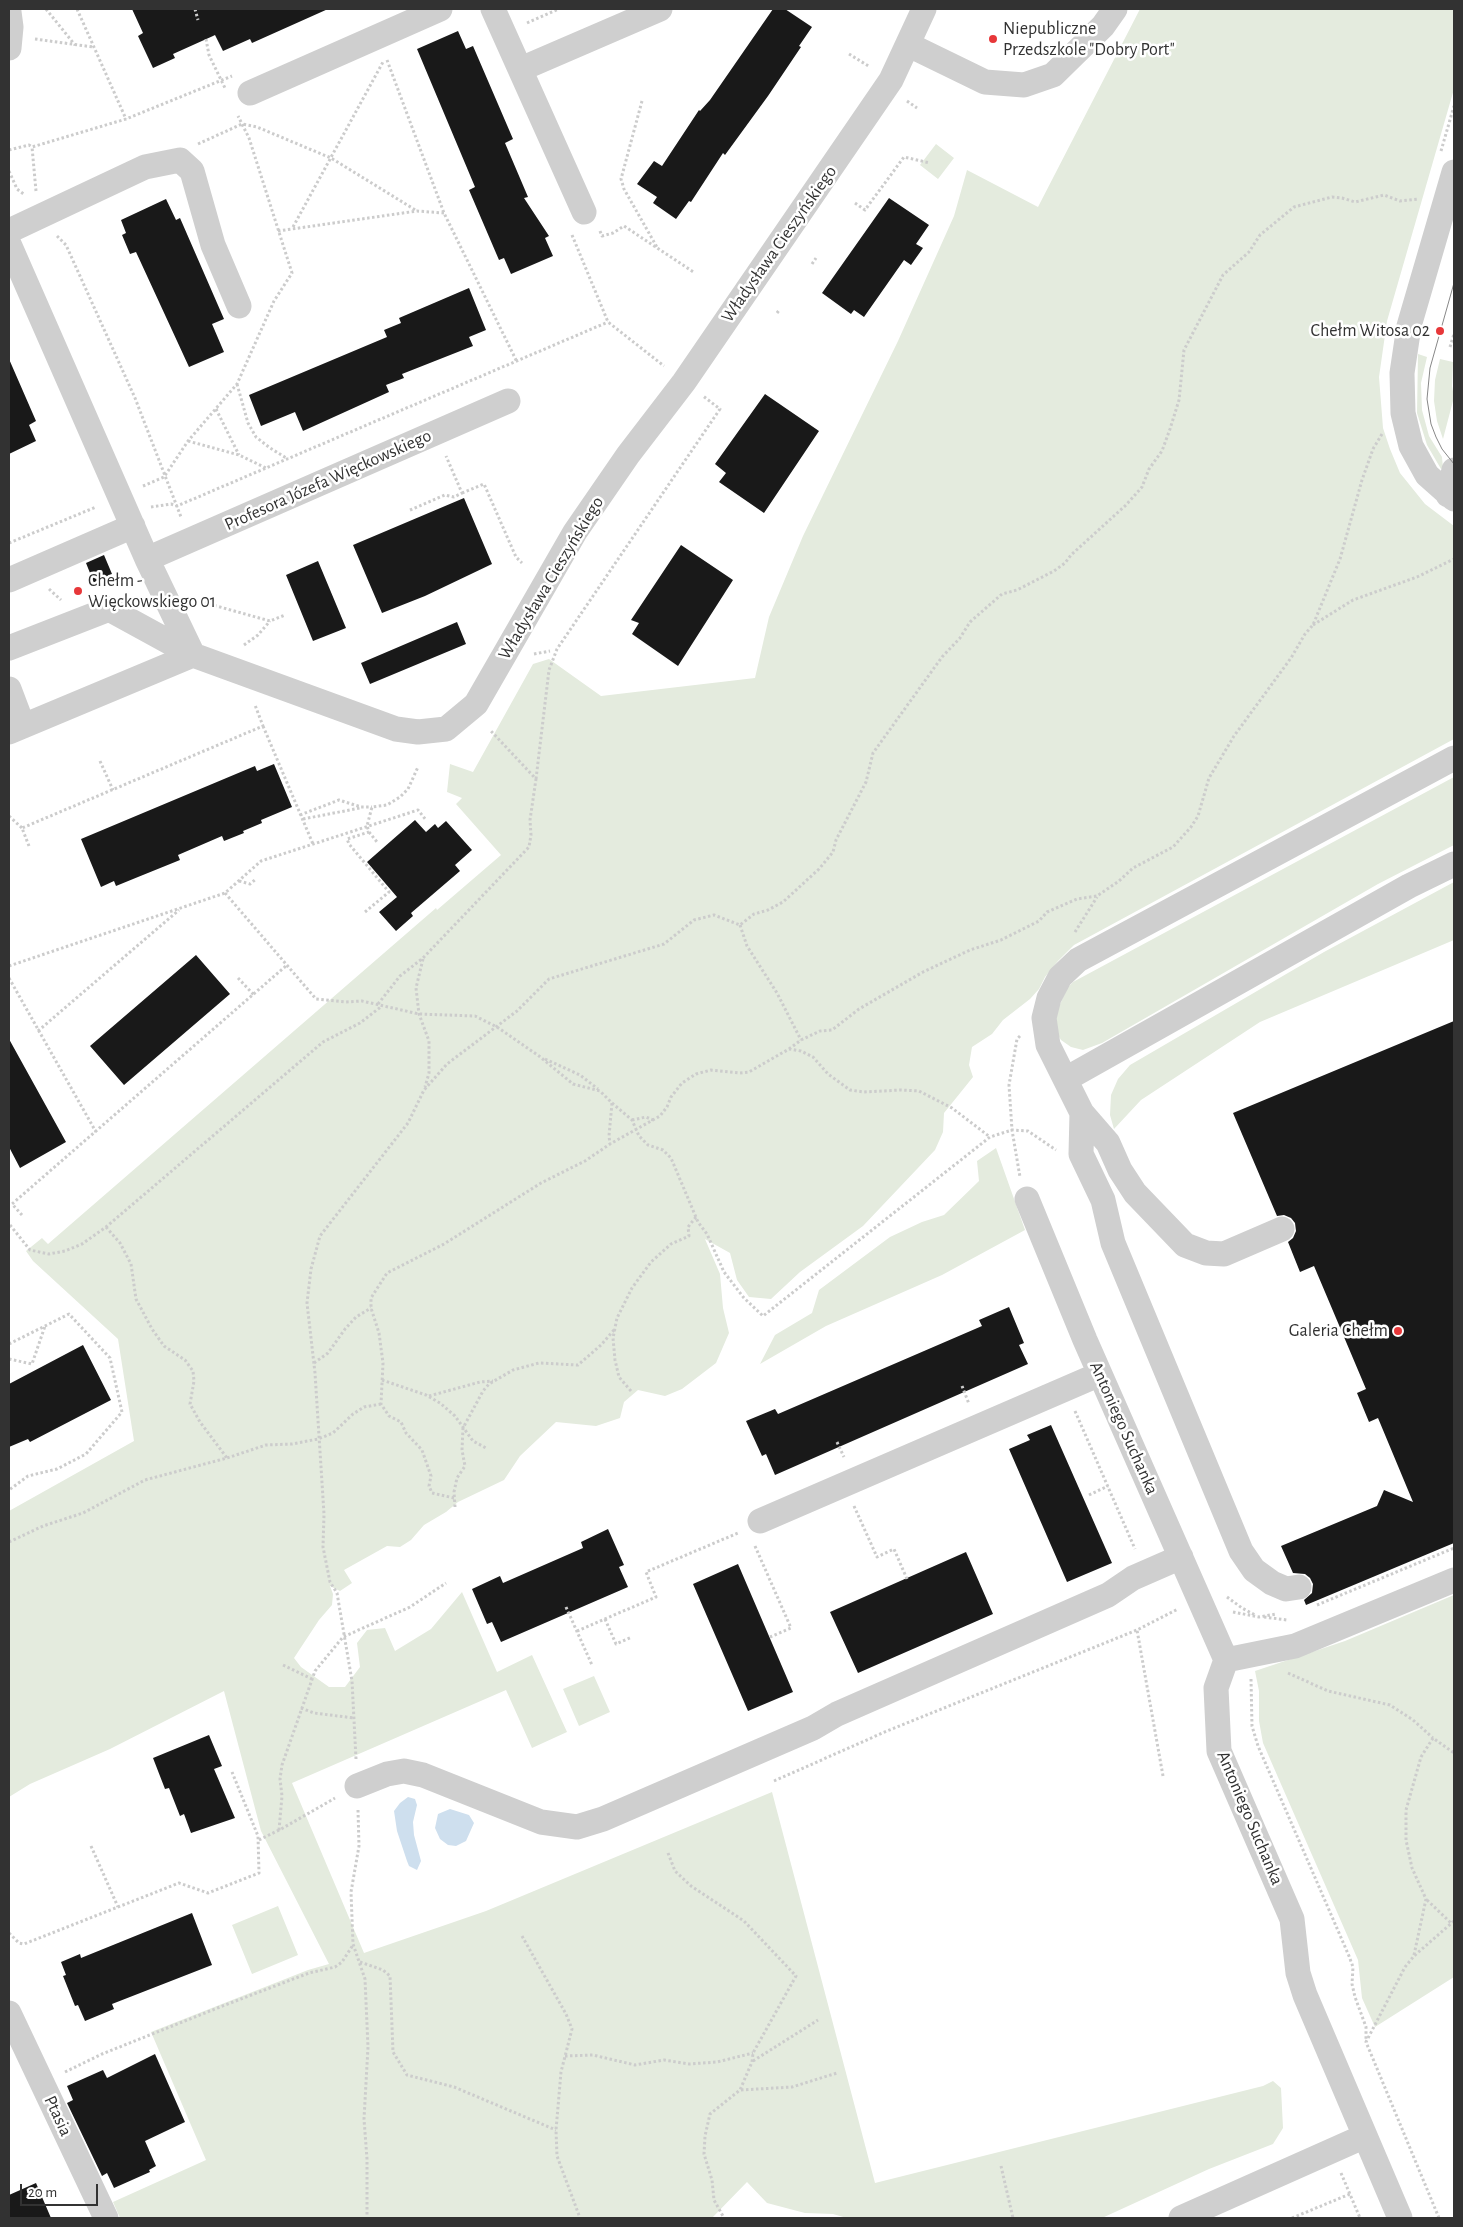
<!DOCTYPE html>
<html>
<head>
<meta charset="utf-8">
<style>
  body { margin:0 }
  #map { position:relative; width:1463px; height:2227px; overflow:hidden; background:#fff; font-family:"Alegreya Sans",sans-serif }
  canvas { display:block }
  .frame { position:absolute; inset:0; border:10px solid #323232; pointer-events:none }
  .scale { position:absolute; left:20px; top:2184px; width:78px; height:22px; box-sizing:border-box; border:2px solid #323232; border-top:0; padding-left:6px; font-size:15px; line-height:18px; white-space:nowrap; color:#323232; -webkit-text-stroke:4px #fff; paint-order:stroke }
</style>
</head>
<body>
<div id="map">
<canvas width="1463" height="2227"></canvas>
<div class="frame"></div>
<div class="scale">20 m</div>
</div>
<script>
const g = document.querySelector('canvas').getContext('2d');
g.lineJoin = 'round';
function fillPath(path, color) {
  g.fillStyle = color;
  g.fill(path, 'evenodd');
}
function shape(rows) {
  const path = new Path2D();
  for (const r of rows) {
    path.moveTo(r[0], r[1]);
    for (let i = 2; i < r.length; i += 2) path.lineTo(r[i], r[i + 1]);
  }
  return path;
}
function stroke(path, color, width, dash) {
  g.strokeStyle = color;
  g.lineWidth = width;
  g.lineCap = dash ? 'butt' : 'round';
  g.setLineDash(dash || []);
  g.stroke(path);
}
function label(font, color, halo, rows, align = 'center') {
  g.font = font + ' "Alegreya Sans",sans-serif';
  g.lineWidth = 5;
  g.setLineDash([]);
  g.textBaseline = 'middle';
  g.strokeStyle = halo;
  g.fillStyle = color;
  for (const [text, x, y, turn = 0] of rows) {
    g.save();
    g.translate(x, y);
    g.rotate((+turn || 0) * Math.PI / 180);
    g.textAlign = isNaN(turn) ? turn : align;
    if (halo) g.strokeText(text, 0, 0);
    g.fillText(text, 0, 0);
    g.restore();
  }
}
const green = shape([
  [1140,9,1454,9,1454,89,1387,321,1379,377,1383,428,1390,449,1400,473,1425,504,1454,526,1454,739,1074,945,1058,961,1045,977,1039,989,1030,999,1003,1020,992,1034,972,1047,969,1065,973,1077,944,1113,943,1132,935,1150,863,1226,800,1272,771,1299,749,1297,737,1280,730,1253,705,1239,720,1274,723,1308,729,1333,716,1363,682,1389,665,1396,638,1390,624,1402,620,1418,596,1426,556,1422,520,1456,504,1480,458,1502,446,1512,424,1525,411,1540,400,1547,387,1546,344,1570,352,1583,340,1591,330,1586,333,1594,332,1605,319,1620,294,1658,301,1667,329,1687,345,1687,360,1667,357,1643,367,1630,385,1628,395,1651,431,1629,462,1592,497,1672,532,1655,567,1732,532,1748,506,1690,292,1783,364,1953,486,1911,772,1792,875,2183,1263,2086,1273,2081,1281,2088,1283,2128,1273,2144,1209,2169,1102,2218,847,2218,833,2214,805,2213,767,2203,747,2182,712,2218,120,2218,113,2202,206,2160,151,2032,308,1970,329,1964,261,1831,224,1691,110,1749,30,1784,9,1797,9,1511,134,1441,118,1339,33,1261,26,1251,42,1238,48,1244,436,908,437,910,501,855,456,804,462,798,447,792,450,764,473,772,533,664,549,659,601,696,755,678,769,617,803,536,898,341,954,216,967,170,1038,207],
  [936,144,954,158,938,179,920,165],
  [1418,354,1427,357,1421,383,1422,410,1429,436,1442,457,1443,468,1441,469,1427,445,1417,413],
  [1440,359,1453,362,1452,386,1454,397,1443,439,1437,421,1434,401,1435,380],
  [1454,777,1454,845,1378,884,1102,1043,1083,1050,1071,1047,1061,1040,1058,1035,1055,1015,1068,987,1073,982],
  [1454,882,1454,940,1260,1022,1141,1100,1114,1129,1110,1115,1111,1095,1118,1079,1130,1065,1324,952],
  [996,1148,1025,1230,942,1275,826,1326,760,1364,775,1335,812,1313,819,1290,890,1237,922,1222,944,1215,979,1181,977,1161],
  [1454,1595,1454,1977,1375,2027,1362,1998,1358,1960,1263,1743,1259,1721,1259,1691,1255,1671,1345,1641],
  [594,1676,610,1712,579,1726,563,1689],
  [278,1906,298,1955,252,1974,232,1925]
]);
const water = shape([
  [408,1797,415,1799,417,1805,413,1822,414,1835,421,1861,417,1870,409,1866,407,1861,397,1831,394,1811,400,1803],
  [450,1809,469,1815,474,1823,466,1841,456,1846,448,1845,440,1839,435,1828,438,1814]
]);
const building = shape([
  [132,9,328,9,252,43,250,39,223,51,215,35,213,36,173,54,175,58,153,68,138,36,143,33],
  [773,9,785,9,812,27,799,46,801,47,768,96,725,155,723,153,691,202,689,201,676,219,653,203,657,197,637,184,654,161,662,166,699,110,700,111,710,100],
  [458,31,466,49,473,46,513,139,505,143,528,197,524,198,549,236,545,238,553,256,511,274,504,258,499,260,469,190,475,187,417,49],
  [889,198,929,225,916,244,923,248,911,265,904,260,864,317,854,310,851,314,822,293],
  [166,199,176,220,180,218,224,319,212,324,224,352,189,367,136,252,130,254,122,235,126,233,121,220],
  [469,288,486,330,469,337,473,346,402,374,404,378,386,385,389,392,303,431,295,412,261,426,249,395,387,337,384,330,401,323,399,318],
  [9,359,36,421,29,425,36,441,9,454],
  [765,394,819,431,764,513,719,482,726,473,715,464],
  [464,498,492,564,425,596,382,613,353,545],
  [681,545,733,580,678,666,632,634,639,623,631,620],
  [104,555,112,574,94,583,86,563],
  [318,561,346,628,313,641,286,575],
  [457,622,466,644,370,684,361,663],
  [274,764,292,807,261,820,262,823,243,831,244,833,224,841,222,836,178,855,180,860,138,877,116,886,114,881,101,887,81,839,255,766,257,771],
  [415,820,426,832,435,824,438,828,446,821,472,850,455,865,460,871,411,913,413,916,396,931,379,912,397,897,367,862],
  [196,955,230,994,124,1085,90,1046],
  [1454,1021,1454,1543,1306,1605,1304,1600,1312,1593,1313,1584,1310,1578,1305,1574,1293,1573,1281,1546,1377,1506,1384,1490,1413,1502,1378,1418,1369,1422,1357,1393,1366,1389,1314,1266,1300,1272,1288,1242,1293,1238,1296,1231,1295,1223,1291,1218,1284,1215,1277,1216,1233,1113],
  [9,1039,66,1142,20,1168,9,1147],
  [1009,1307,1024,1343,1019,1345,1028,1364,775,1475,766,1454,762,1456,746,1421,775,1409,778,1414,982,1326,979,1320],
  [83,1345,111,1400,30,1442,28,1439,9,1447,9,1384],
  [1051,1425,1112,1563,1067,1582,1009,1449,1030,1440,1027,1435],
  [608,1529,624,1565,619,1567,628,1587,501,1642,492,1622,487,1624,472,1589,500,1576,503,1583,583,1548,581,1542],
  [966,1552,993,1614,858,1673,830,1612],
  [738,1564,793,1692,748,1711,693,1584],
  [209,1735,222,1766,214,1769,235,1818,191,1833,184,1814,180,1816,169,1788,165,1789,153,1758],
  [192,1913,212,1965,112,2004,114,2009,85,2021,78,2005,75,2006,63,1976,66,1975,61,1962,80,1954,81,1958],
  [155,2054,185,2122,145,2141,156,2166,149,2170,150,2172,114,2188,107,2173,102,2176,67,2103,73,2100,67,2086,103,2070,107,2078],
  [36,2183,51,2218,9,2218,9,2195]
]);
const path = shape([
  [46,9,75,45],
  [77,9,126,119],
  [195,9,198,20],
  [527,23,559,9],
  [35,39,93,47],
  [206,39,209,55,225,88],
  [849,54,870,67],
  [387,60,444,213,517,362],
  [642,101,621,179,624,189,658,249],
  [907,101,917,108],
  [198,144,242,124,257,127,331,158,417,211],
  [9,150,29,145,32,147],
  [1441,151,1454,106],
  [9,171,17,189,25,195],
  [36,191,32,147,126,119,232,76],
  [855,203,865,210,904,157,930,163],
  [293,227,383,62],
  [278,231,417,211,444,213],
  [600,231,602,236,613,233,624,226,695,273],
  [572,235,608,322,664,366],
  [57,236,66,245,135,398,181,517],
  [812,264,816,258],
  [777,313,780,309],
  [1450,347,1454,334],
  [237,384,248,423,256,437,270,448,288,459],
  [216,409,239,455],
  [188,441,239,455,266,468],
  [143,486,164,477,188,441,237,384,274,301,292,273,249,138,238,116],
  [462,493,484,484,516,557,522,563],
  [151,507,171,504,177,506,608,322],
  [410,510,445,495,454,497,462,493,446,456],
  [9,543,96,507],
  [49,589,61,600],
  [195,600,270,621,285,615],
  [1313,625,1353,600,1417,577,1454,559],
  [244,645,258,635,270,621],
  [534,654,550,651],
  [263,726,313,844],
  [100,761,113,790],
  [536,779,549,670,557,649,720,409,703,396],
  [300,815,339,800,361,807,372,807],
  [9,816,22,828],
  [303,819,360,808],
  [369,832,377,842],
  [29,846,22,828,263,726,255,705],
  [239,881,250,884,256,879],
  [225,893,316,999,346,1002,362,1001,419,1014,475,1016,497,1027,539,1056,573,1084,600,1091,612,1103,609,1136,610,1144],
  [365,912,389,892,349,844,347,839,369,832,367,826,372,807,387,805,400,797,408,789,418,767],
  [740,925,747,946,777,993,801,1040],
  [1075,932,1097,897],
  [423,959,416,988,419,1014,429,1041,429,1073,425,1087],
  [9,966,225,893,261,861,418,810,426,820],
  [9,978,96,1132],
  [238,978,254,995],
  [378,1004,400,976,423,958,529,847,531,835,530,820,536,779,491,731],
  [38,1031,179,910],
  [1020,1036,1017,1039,1009,1085,1012,1130,1020,1177],
  [789,1049,801,1040,820,1031,832,1030,859,1009,923,972,970,950,1001,940,1039,921,1047,912,1077,899,1097,896,1119,881,1133,868,1173,847,1191,827,1198,816,1209,778,1234,736,1291,658,1305,634,1313,625,1340,559,1362,480,1373,449,1382,434],
  [545,1059,580,1075,598,1089],
  [612,1103,632,1120,639,1136,648,1145,663,1150,671,1158,698,1222,707,1234,724,1272,744,1298,763,1316,990,1137,1012,1130,1028,1131,1056,1150],
  [632,1120,646,1117,653,1120],
  [22,1215,12,1204,287,965],
  [10,1225,30,1250,49,1254,65,1251,82,1244,106,1227,323,1042,360,1023,382,1006],
  [106,1227,120,1243,131,1264,136,1299,152,1329,164,1346,185,1360,193,1371,194,1381,190,1404,200,1422,227,1458],
  [9,1344,69,1314,110,1358,122,1412,86,1454,57,1469,28,1476,9,1490],
  [9,1359,32,1364,45,1326],
  [314,1363,328,1353,345,1329,356,1317,371,1308],
  [382,1380,426,1395,440,1403,455,1416,473,1441,486,1448],
  [962,1386,969,1404],
  [631,1391,619,1377,615,1360,613,1338,617,1318,632,1288,651,1262,671,1244,689,1236,688,1227,696,1217],
  [429,1396,480,1382,493,1381],
  [1075,1411,1135,1549],
  [837,1442,844,1457],
  [1089,1495,1108,1486],
  [454,1498,432,1493,429,1486,431,1476,422,1450,406,1433,401,1422,389,1416,381,1404,383,1363,379,1333,371,1308,371,1298,387,1273,444,1244,541,1183,585,1161,610,1144,660,1116,667,1107,671,1097,682,1083,696,1074,711,1070,739,1073,749,1072,789,1049,801,1051,813,1057,828,1074,850,1090,864,1092,901,1090,919,1091,952,1108,990,1137],
  [854,1506,877,1557,894,1549,907,1579],
  [455,1507,454,1492,457,1478,465,1466,462,1450,463,1428,483,1391,489,1384,513,1370,539,1363,578,1365,601,1345,614,1330],
  [9,1542,43,1526,83,1513,145,1480,227,1458,266,1445,292,1444,318,1439,333,1433,353,1414,364,1407,381,1404],
  [755,1546,791,1628,770,1637],
  [1227,1597,1242,1608,1255,1615],
  [1317,1605,1454,1548],
  [566,1607,592,1665],
  [1233,1612,1259,1617,1276,1614],
  [1264,1617,1287,1620],
  [605,1619,616,1644,632,1637],
  [577,1631,656,1597,646,1572,738,1533],
  [283,1665,312,1679],
  [1288,1673,1328,1691,1390,1705,1413,1720,1433,1738],
  [1251,1679,1252,1726,1258,1746,1349,1956,1353,1967,1352,1984,1355,1997,1366,2027,1366,2042],
  [301,1708,314,1713,354,1718],
  [356,1759,352,1681,337,1593,330,1582,323,1547,324,1514,315,1373,307,1303,311,1269,320,1236,408,1123,424,1090,447,1064,517,1011,549,979,664,944,694,920,714,915,740,925,754,914,768,910,783,902,819,869,833,852,836,840,866,782,873,753,942,657,960,638,970,622,1002,594,1017,590,1054,571,1065,563,1071,555,1126,505,1142,487,1149,469,1162,451,1170,429,1179,400,1184,350,1223,275,1249,252,1260,235,1294,207,1332,197,1342,198,1355,202,1384,195,1400,201,1419,199],
  [1163,1776,1137,1630,1178,1609],
  [774,1781,887,1731,1137,1630],
  [358,1810,359,1846,351,1892,353,1944,365,1979,368,2047,364,2119,367,2159,367,2218],
  [279,1830,282,1796,280,1779,282,1765,315,1671,343,1637,410,1607,446,1583],
  [259,1840,283,1828,335,1798],
  [91,1846,118,1907],
  [668,1853,675,1871,691,1886,744,1921,796,1976,753,2053,752,2062,740,2090,710,2114,705,2136,704,2154,712,2180,714,2200,724,2218],
  [1427,1900,1451,1923],
  [9,1933,19,1943,24,1944,179,1883,208,1893,259,1873,258,1836,232,1772],
  [522,1936,566,2014,572,2029,561,2072,556,2130,557,2156,580,2218],
  [1414,1955,1426,1899,1412,1868,1406,1840,1406,1810,1421,1757,1433,1738,1454,1753],
  [360,1962,383,1970,390,1976,393,2052,407,2075,454,2087,556,2130],
  [565,2056,593,2055,635,2065,664,2060,689,2064,717,2062,753,2053],
  [753,2061,818,2020],
  [65,2072,102,2054,220,2007,309,1973,335,1967,342,1962,353,1945],
  [741,2090,792,2087,837,2073],
  [1001,2166,1013,2218],
  [1341,2173,1360,2218],
  [1292,2218,1350,2194],
  [1439,2218,1366,2042,1405,1967,1414,1956,1454,1921]
]);
const minor = shape([
  [493,9,584,212],
  [9,12,11,27,9,48],
  [909,45,985,82,1024,85,1053,75,1103,26,1115,9],
  [521,69,660,9],
  [250,93,440,9],
  [1454,172,1409,326,1402,373,1403,413,1411,446,1427,475,1454,499],
  [9,231,145,167,180,160,192,171,213,245,239,306],
  [9,244,147,559,193,655],
  [1448,495,1454,470],
  [147,559,508,401],
  [9,580,133,526],
  [9,648,109,609,193,655,396,729,418,732,446,729,476,704,575,532,628,455,684,382,891,80,924,9],
  [9,689,23,726],
  [9,732,193,655],
  [1066,1079,1409,886,1454,864],
  [1082,1113,1081,1154,1103,1200,1113,1243,1241,1551,1254,1570,1272,1583,1286,1589,1299,1587],
  [1027,1199,1085,1340,1226,1660,1216,1688,1219,1751,1292,1919,1298,1973,1305,1995,1400,2218],
  [1282,1229,1224,1254,1206,1253,1185,1245,1135,1193,1120,1170,1108,1143,1082,1113,1048,1045,1044,1018,1049,998,1060,977,1078,960,1454,758],
  [760,1521,1100,1374],
  [1226,1660,1295,1646,1454,1580],
  [357,1786,387,1774,404,1771,423,1775,541,1822,577,1827,603,1819,813,1728,837,1714,1108,1595,1133,1578,1181,1557],
  [9,2013,106,2218],
  [1181,2218,1365,2136]
]);
const tram = shape([
  [1454,283,1430,368,1427,399,1431,424,1436,437,1442,449,1454,464]
]);
const markers = [
  [993,39,5,"#e73739"],
  [1440,331,5,"#e73739"],
  [78,591,5,"#e73739"],
  [1398,1331,5,"#e73739"]
];
const poiNames = [
  ["Niepubliczne",1003,29],
  ["Przedszkole \"Dobry Port\"",1003,50],
  ["Chełm Witosa 02",1430,331,"right"],
  ["Chełm -",88,581],
  ["Więckowskiego 01",88,602],
  ["Galeria Chełm",1388,1331,"right"]
];
const streetNames = [
  ["Władysława Cieszyńskiego",779,244,-55],
  ["Profesora Józefa Więckowskiego",328,480,-24],
  ["Władysława Cieszyńskiego",551,578,-59],
  ["Antoniego Suchanka",1124,1428,66],
  ["Antoniego Suchanka",1250,1818,67],
  ["Ptasia",58,2116,65]
];
fillPath(green, '#e4ebde');
fillPath(water, '#cedfee');
fillPath(building, '#191919');
stroke(path, '#ccc', 3, [2.5, 2.5]);
stroke(minor, '#cfcfcf', 25);
stroke(tram, '#878787', 1);
for (const [x, y, r, color] of markers) {
  const dot = new Path2D();
  dot.arc(x, y, r, 0, 2 * Math.PI);
  g.fillStyle = color;
  g.fill(dot);
  stroke(dot, '#fff', 2);
}
label('18px', '#323232', '#fff', poiNames, 'left');
label('18px', '#323232', '#fff', streetNames);
</script>
</body>
</html>
